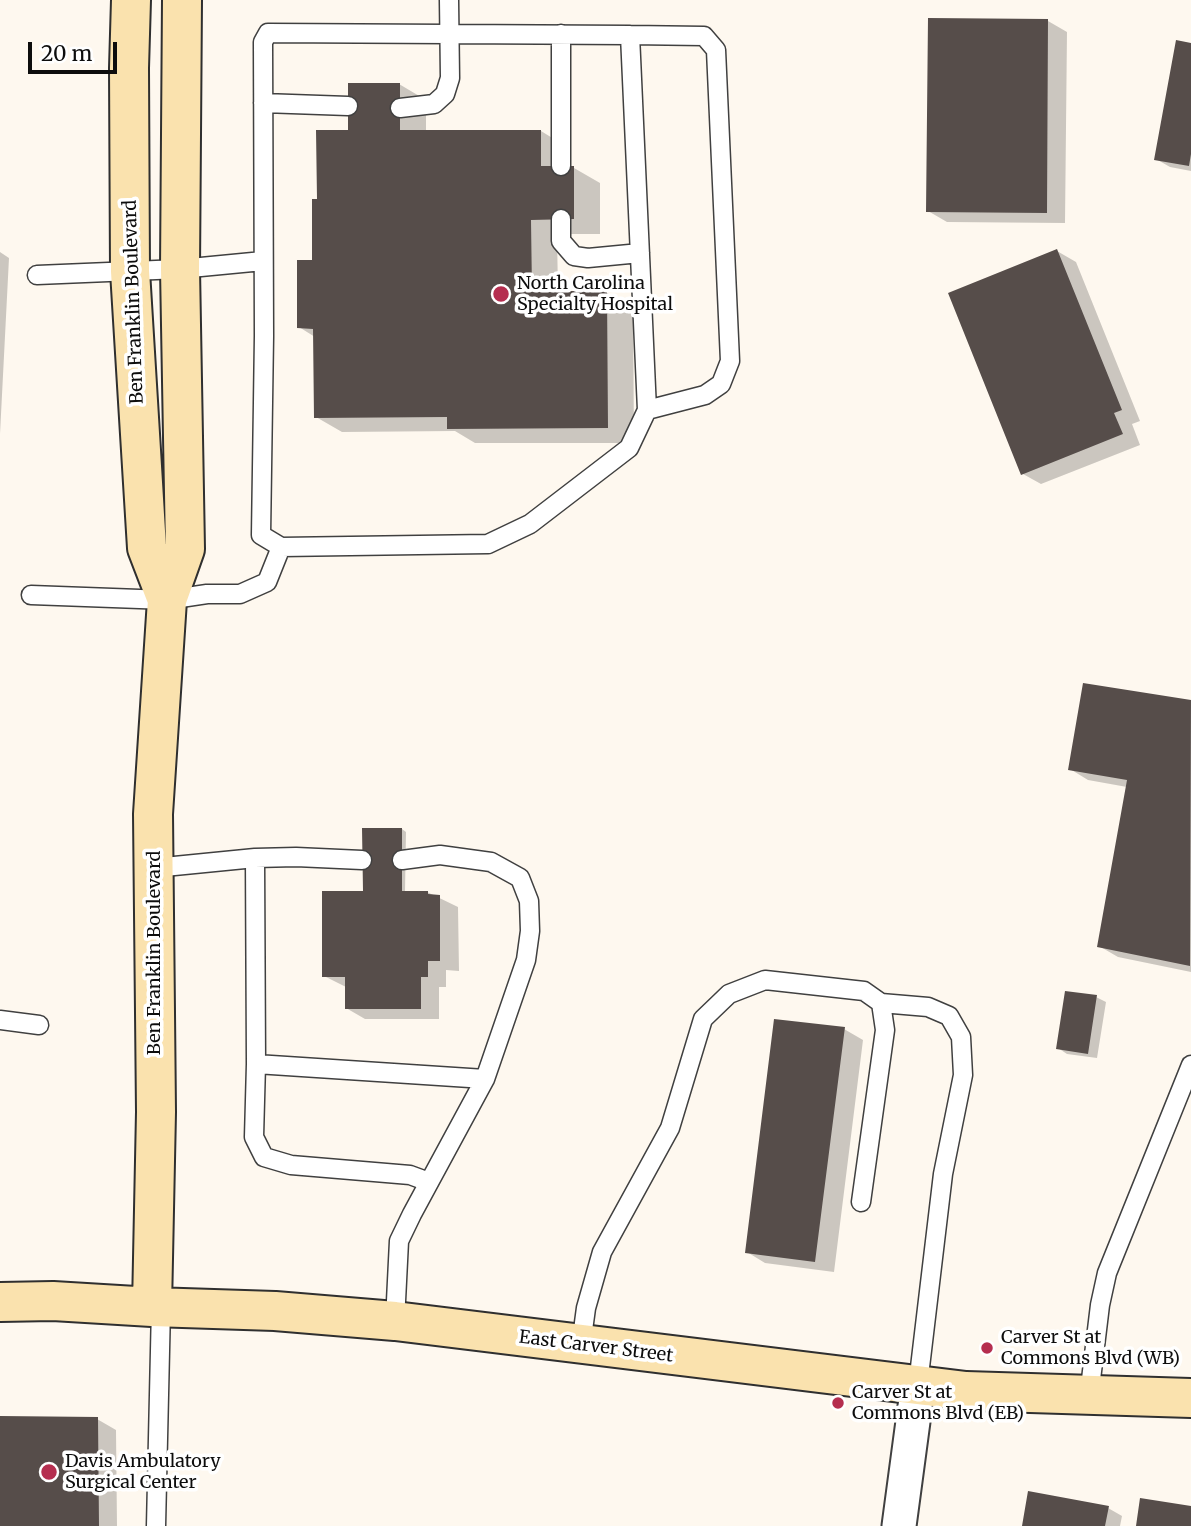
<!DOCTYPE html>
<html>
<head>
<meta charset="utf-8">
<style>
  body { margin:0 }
  #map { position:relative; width:1191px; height:1526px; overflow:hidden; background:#fef8ef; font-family:Merriweather,serif }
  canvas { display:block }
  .scale { position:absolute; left:28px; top:42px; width:89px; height:32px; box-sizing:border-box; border:4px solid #0d0d0d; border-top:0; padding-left:9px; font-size:21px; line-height:24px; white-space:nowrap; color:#0d0d0d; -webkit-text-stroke:5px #fff; paint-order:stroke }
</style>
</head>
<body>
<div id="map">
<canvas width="1191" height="1526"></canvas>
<div class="scale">20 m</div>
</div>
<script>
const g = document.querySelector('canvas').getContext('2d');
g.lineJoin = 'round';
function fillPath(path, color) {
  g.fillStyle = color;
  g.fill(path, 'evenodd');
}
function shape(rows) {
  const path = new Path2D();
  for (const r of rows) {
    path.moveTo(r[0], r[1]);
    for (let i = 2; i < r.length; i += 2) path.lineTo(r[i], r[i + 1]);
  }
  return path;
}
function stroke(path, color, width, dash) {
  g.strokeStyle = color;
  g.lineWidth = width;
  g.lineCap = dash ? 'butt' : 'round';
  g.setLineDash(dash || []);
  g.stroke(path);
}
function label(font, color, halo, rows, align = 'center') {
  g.font = font + ' Merriweather,serif';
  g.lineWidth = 7;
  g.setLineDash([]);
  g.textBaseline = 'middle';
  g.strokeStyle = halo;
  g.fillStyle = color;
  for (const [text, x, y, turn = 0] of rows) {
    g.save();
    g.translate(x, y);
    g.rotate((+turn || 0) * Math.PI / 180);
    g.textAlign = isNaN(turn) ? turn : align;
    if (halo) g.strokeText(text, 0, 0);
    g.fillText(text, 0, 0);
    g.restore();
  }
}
const shadow = shape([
  [1048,21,1067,32,1065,223,947,222,928,211],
  [1191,45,1191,171,1170,167,1156,159],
  [399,84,426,100,426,132,541,131,567,147,567,168,574,168,600,183,600,234,557,234,558,293,607,293,633,308,634,443,475,443,455,431,342,432,316,417,315,337,299,327,314,262,319,201,350,131],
  [1057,251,1076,262,1140,421,1132,424,1140,445,1041,484,1023,474],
  [0,252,9,258,0,434],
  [1084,685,1191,702,1191,972,1118,957,1099,946,1127,787,1088,780,1070,769],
  [402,829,406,832,405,892,427,892,458,907,459,971,446,970,446,987,439,987,439,1019,365,1019,346,1008,346,987,324,976],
  [1096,997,1106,1002,1097,1058,1067,1054,1058,1048],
  [844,1029,863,1040,834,1272,765,1263,747,1252],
  [0,1418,97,1419,116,1430,117,1526,0,1526],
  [1108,1508,1122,1516,1120,1526,1024,1526]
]);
const building = shape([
  [928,18,1048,19,1047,213,926,212],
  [1176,40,1191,43,1191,154,1189,166,1154,160],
  [348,83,400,83,400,130,541,130,541,166,574,166,574,219,531,220,532,291,607,291,608,428,447,429,447,417,314,418,313,329,297,328,297,260,312,260,312,199,317,199,316,130,348,130],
  [1057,249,1122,410,1114,413,1123,434,1021,475,948,293],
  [1083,683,1191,700,1190,966,1097,947,1127,780,1068,770],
  [362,828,402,828,402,891,428,891,428,894,440,895,440,961,428,961,428,977,421,977,421,1009,345,1009,345,977,322,977,322,891,363,891],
  [1065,991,1097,995,1088,1054,1056,1049],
  [774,1019,845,1027,815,1262,745,1253],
  [0,1416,98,1417,99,1526,0,1526],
  [1028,1491,1109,1506,1105,1526,1022,1526],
  [1140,1498,1191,1506,1191,1526,1136,1526]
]);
const lane = shape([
  [630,35,647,410,629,448,530,524,488,544,281,547,261,535,264,336,263,42,268,33,630,35,704,36,716,50,730,361,721,384,705,395,647,410],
  [263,103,348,106],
  [400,108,434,104,445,94,450,78,449,0],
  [561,166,561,34],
  [561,219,561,241,574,256,588,258,640,253],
  [37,275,180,269,263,261],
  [31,595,167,600,207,594,240,594,267,582,281,547],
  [255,858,256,1064,485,1079],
  [154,868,255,858,296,857,362,860],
  [881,1003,928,1007,949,1016,961,1037,963,1075,943,1174,918,1384],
  [0,1020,39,1025],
  [256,1064,254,1137,264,1157,291,1165,410,1175,429,1182],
  [395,1321,399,1241,412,1214,485,1079,526,960,530,931,529,901,520,878,491,862,440,855,402,860],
  [581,1345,586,1308,602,1252,670,1128,703,1019,729,994,765,980,864,991,881,1003,885,1030,861,1202],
  [1089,1396,1100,1305,1107,1273,1191,1065],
  [156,1526,161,1307]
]);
const street = shape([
  [899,1526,918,1384]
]);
const secondary = shape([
  [131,0,129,68,130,271,147,548,167,600],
  [0,1302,53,1301,152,1307,275,1311,395,1321,966,1391,1191,1398],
  [152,1307,156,1112,153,814,167,600,185,549,180,269,182,0]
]);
const markers = [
  [501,294,9,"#b52e4f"],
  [987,1348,7,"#b52e4f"],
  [838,1403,7,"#b52e4f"],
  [49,1472,9,"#b52e4f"]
];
const poiNames = [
  ["North Carolina",517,284],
  ["Specialty Hospital",517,305],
  ["Carver St at",1001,1338],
  ["Commons Blvd (WB)",1001,1359],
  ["Carver St at",852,1393],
  ["Commons Blvd (EB)",852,1414],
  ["Davis Ambulatory",65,1462],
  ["Surgical Center",65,1483]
];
const streetNames = [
  ["Ben Franklin Boulevard",134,302,-92],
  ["Ben Franklin Boulevard",155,953,-90],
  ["East Carver Street",596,1347,7]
];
fillPath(shadow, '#0003');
fillPath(building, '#564d4a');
stroke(lane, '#404040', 21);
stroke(street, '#404040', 37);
stroke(secondary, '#2f2f2f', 42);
stroke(lane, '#fff', 18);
stroke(street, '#fff', 33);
stroke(secondary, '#fae2ae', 38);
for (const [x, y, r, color] of markers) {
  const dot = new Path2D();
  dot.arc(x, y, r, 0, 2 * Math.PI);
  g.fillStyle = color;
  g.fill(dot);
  stroke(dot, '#fff', 2.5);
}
label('18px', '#0d0d0d', '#fff', poiNames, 'left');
label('18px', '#0d0d0d', '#fff', streetNames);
</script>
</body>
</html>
